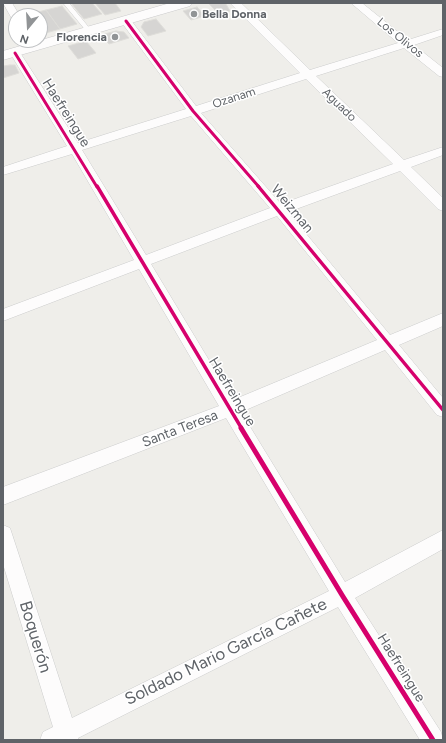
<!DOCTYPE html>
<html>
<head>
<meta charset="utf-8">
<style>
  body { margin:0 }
  #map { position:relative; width:446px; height:743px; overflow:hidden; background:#efeeea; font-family:Figtree,sans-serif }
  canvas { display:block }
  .frame { position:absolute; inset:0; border:4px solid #5f6368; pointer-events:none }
  .north { position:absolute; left:8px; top:8px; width:40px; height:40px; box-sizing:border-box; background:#fff; border:1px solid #bfc1c3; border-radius:50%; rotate:198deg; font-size:11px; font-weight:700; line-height:16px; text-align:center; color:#5f6368 }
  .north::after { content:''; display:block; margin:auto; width:14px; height:18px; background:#919496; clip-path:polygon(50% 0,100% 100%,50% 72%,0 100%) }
</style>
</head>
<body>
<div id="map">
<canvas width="446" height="743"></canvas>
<div class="frame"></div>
<div class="north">N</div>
</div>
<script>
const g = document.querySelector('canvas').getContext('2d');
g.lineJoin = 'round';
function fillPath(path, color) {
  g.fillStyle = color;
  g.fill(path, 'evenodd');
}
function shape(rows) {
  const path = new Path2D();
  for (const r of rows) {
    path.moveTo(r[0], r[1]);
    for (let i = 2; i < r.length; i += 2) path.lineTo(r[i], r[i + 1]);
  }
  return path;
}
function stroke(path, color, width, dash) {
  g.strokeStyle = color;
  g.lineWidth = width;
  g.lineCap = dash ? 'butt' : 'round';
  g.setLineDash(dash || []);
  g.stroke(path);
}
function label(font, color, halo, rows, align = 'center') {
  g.font = font + ' Figtree,sans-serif';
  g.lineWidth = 3;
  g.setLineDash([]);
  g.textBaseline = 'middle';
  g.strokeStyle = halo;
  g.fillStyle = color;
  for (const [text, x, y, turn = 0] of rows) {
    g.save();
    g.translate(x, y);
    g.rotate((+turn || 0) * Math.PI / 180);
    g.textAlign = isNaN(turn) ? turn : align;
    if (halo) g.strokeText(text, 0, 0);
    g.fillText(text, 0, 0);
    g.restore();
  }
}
const building = shape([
  [71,3,92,3,102,14,84,19,71,3],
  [95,3,115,3,121,11,105,15,95,3],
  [214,3,226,4,230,11,219,14,209,4,214,3],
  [62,6,77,24,60,29,46,10,62,6],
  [197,7,205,16,191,20,183,11,197,7],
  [46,10,60,29,46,33,40,32,40,16,28,16,27,15,46,10],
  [156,19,166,31,148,36,141,27,144,22,156,19],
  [116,31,124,32,129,38,109,44,101,35,116,31],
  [86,41,96,53,78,59,68,46,86,41],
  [10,65,15,65,19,73,3,78,3,66,10,65]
]);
const service = shape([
  [63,3,69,3,91,30,91,32,87,32,63,3]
]);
const minor = shape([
  [3,3,12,3,20,16,16,16,16,20,12,19,3,3],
  [230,3,241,3,310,70,398,43,351,3,362,3,408,40,443,29,443,35,414,45,443,68,443,77,439,76,404,48,316,76,404,160,443,147,443,155,411,167,443,198,443,211,438,209,400,171,288,212,390,335,443,313,443,326,399,345,443,398,443,417,437,415,385,350,241,412,345,582,443,530,443,549,355,598,441,732,443,740,420,740,338,607,78,738,79,740,40,740,43,732,53,727,3,564,3,525,10,528,12,534,72,718,329,591,226,418,3,505,3,487,219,406,139,269,3,321,3,309,134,260,72,154,3,175,3,167,67,146,10,53,11,51,19,51,78,143,186,109,122,23,121,21,122,19,130,19,196,106,300,73,230,3],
  [306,79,393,164,281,204,201,113,306,79],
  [191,116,270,208,146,255,82,150,191,116],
  [277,216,377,340,233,400,151,264,277,216]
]);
const secondary = shape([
  [170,3,192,3,190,6,3,60,3,51,170,3]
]);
const cyclewayFar2 = shape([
  [126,21,193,111,259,187],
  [15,53,97,187]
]);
const cyclewayFar1 = shape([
  [97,186,242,429],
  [258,186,443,410]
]);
const cycleway = shape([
  [241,428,342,595,433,740]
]);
const markers = [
  [194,14,4,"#919496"],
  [115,37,4,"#919496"]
];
const farPoinames = [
  ["Bella Donna",202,14],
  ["Florencia",107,37,"right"]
];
const farStreetnames = [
  ["Los Olivos",400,38,39],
  ["Ozanam",234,98,-18],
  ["Aguado",339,105,44]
];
const streetNames = [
  ["Haefreingue",66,113,58],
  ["Weizman",292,209,50],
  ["Haefreingue",232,392,59],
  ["Santa Teresa",180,429,-21],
  ["Haefreingue",401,668,58]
];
const nearStreetnames = [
  ["Boquerón",35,637,73],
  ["Soldado Mario García Cañete",226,652,-26]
];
fillPath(building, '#d6d5d3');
stroke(building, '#deddd9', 1);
stroke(service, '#cbcccc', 1);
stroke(minor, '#cbcccc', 1);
stroke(secondary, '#cacacb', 1);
fillPath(service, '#fdfcfc');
fillPath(minor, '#fdfcfc');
fillPath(secondary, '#fdfcfc');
stroke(cyclewayFar2, '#d6006c', 3);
stroke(cyclewayFar1, '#d6006c', 3.5);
stroke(cycleway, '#d6006c', 5);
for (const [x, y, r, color] of markers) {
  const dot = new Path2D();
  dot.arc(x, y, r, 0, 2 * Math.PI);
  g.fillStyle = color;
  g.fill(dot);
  stroke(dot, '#fff', 1.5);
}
label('bold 12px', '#5f6368', '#fff', farPoinames, 'left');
label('12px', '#5f6368', '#fff', farStreetnames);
label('14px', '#5f6368', '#fff', streetNames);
label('17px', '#5f6368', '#fff', nearStreetnames);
</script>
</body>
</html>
